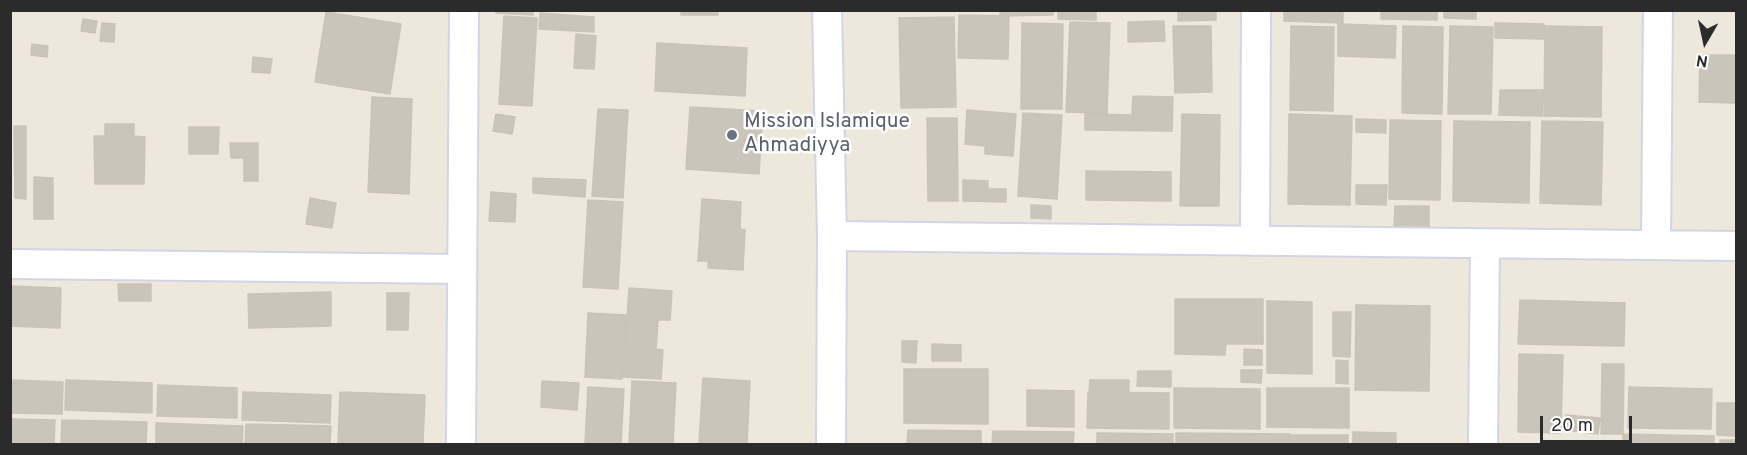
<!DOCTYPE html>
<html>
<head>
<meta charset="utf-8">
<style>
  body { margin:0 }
  #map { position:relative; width:1747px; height:455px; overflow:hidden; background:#eee7dc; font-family:Overpass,sans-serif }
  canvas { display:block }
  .frame { position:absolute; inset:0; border:12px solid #2b2b2b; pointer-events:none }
  .north { position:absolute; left:1675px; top:12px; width:60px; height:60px; -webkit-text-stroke:4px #fff; paint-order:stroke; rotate:189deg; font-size:16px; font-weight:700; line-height:24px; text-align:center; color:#2b2b2b }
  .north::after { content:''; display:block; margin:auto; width:21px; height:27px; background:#2b2b2b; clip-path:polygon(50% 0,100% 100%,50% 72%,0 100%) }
  .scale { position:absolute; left:1540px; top:416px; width:92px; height:27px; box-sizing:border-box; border:3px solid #2b2b2b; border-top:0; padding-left:8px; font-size:18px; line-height:21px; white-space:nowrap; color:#2b2b2b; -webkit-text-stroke:4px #fff; paint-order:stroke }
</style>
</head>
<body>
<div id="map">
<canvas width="1747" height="455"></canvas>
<div class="frame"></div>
<div class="north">N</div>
<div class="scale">20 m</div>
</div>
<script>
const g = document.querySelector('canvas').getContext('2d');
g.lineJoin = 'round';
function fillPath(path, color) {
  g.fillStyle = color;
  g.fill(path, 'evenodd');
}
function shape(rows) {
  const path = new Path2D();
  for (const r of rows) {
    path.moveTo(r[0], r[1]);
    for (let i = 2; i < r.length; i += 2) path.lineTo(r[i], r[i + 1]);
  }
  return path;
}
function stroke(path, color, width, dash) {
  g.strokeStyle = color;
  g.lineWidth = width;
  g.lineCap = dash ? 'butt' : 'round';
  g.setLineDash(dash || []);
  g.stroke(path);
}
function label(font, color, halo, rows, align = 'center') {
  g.font = font + ' Overpass,sans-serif';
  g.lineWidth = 5;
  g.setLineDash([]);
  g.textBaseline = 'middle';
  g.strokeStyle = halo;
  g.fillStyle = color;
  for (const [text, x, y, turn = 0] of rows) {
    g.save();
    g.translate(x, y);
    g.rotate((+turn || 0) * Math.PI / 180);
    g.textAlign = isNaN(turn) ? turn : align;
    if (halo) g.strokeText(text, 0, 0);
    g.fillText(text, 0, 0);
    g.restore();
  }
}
const building = shape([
  [496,10,533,10,533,15,496,13,496,10],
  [681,10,718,10,718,15,681,15,681,10],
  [1000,10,1053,10,1053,15,1000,16,1000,10],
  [1058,10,1096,10,1096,20,1058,19,1058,10],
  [1178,10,1216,10,1216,20,1178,21,1178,10],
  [1284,10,1343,10,1343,23,1284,21,1284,10],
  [1381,10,1437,10,1437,20,1381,19,1381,10],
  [1444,10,1476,10,1476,19,1444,18,1444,10],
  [326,12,401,24,390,94,315,82,326,12],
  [540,13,594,17,594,32,539,29,540,13],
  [959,15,1009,16,1008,59,958,58,959,15],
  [504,16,537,18,532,106,499,104,504,16],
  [954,17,956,107,901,108,899,18,954,17],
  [83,19,97,21,95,33,81,31,83,19],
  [1164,21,1165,41,1128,42,1128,22,1164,21],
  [1070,22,1110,23,1107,113,1066,112,1070,22],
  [102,23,115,24,114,42,100,41,102,23],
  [1022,23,1063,24,1062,109,1021,109,1022,23],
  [1495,23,1544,24,1544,39,1495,38,1495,23],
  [1338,24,1396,26,1395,58,1338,56,1338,24],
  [1173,26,1211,26,1212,92,1175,93,1173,26],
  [1291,26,1334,27,1333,111,1290,110,1291,26],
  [1403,26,1443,27,1442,114,1402,113,1403,26],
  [1450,26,1493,27,1491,114,1448,114,1450,26],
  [1545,26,1602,27,1601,117,1544,116,1545,26],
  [576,34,596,36,594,69,574,68,576,34],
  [657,43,747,48,745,96,655,91,657,43],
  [32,44,48,46,47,57,31,55,32,44],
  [1700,55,1736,55,1736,103,1699,102,1700,55],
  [253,57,272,59,270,73,252,72,253,57],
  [1500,90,1543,90,1542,116,1499,115,1500,90],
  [1133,96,1173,97,1172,131,1085,130,1085,114,1132,115,1133,96],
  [372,97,412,99,409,194,368,192,372,97],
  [690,107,763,111,759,174,686,169,690,107],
  [598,109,628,110,623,198,592,196,598,109],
  [967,110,1016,114,1013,156,985,154,985,146,965,144,967,110],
  [1023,113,1062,115,1057,199,1018,196,1023,113],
  [496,114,515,117,512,134,493,131,496,114],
  [1182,114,1220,115,1219,206,1180,206,1182,114],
  [1289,114,1352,116,1350,205,1288,204,1289,114],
  [927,118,957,118,958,201,928,201,927,118],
  [1356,119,1386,120,1386,133,1356,132,1356,119],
  [1390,120,1441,121,1440,200,1389,199,1390,120],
  [1454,121,1530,122,1529,203,1453,201,1454,121],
  [1542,121,1603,122,1601,205,1540,203,1542,121],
  [105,124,134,124,134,136,145,137,144,184,95,184,94,136,105,136,105,124],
  [14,126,26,126,26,199,15,198,14,126],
  [189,127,219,127,218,154,189,154,189,127],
  [230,143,258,143,258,181,244,181,244,158,231,158,230,143],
  [1086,171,1171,172,1171,201,1086,200,1086,171],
  [34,177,53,178,53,219,34,219,34,177],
  [533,178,586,180,585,197,533,193,533,178],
  [963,180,988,181,988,189,1006,189,1006,202,963,201,963,180],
  [1356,185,1387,185,1386,205,1356,204,1356,185],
  [491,192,516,194,515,222,489,221,491,192],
  [310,198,336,203,332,228,306,224,310,198],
  [702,199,741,202,740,229,745,230,743,270,708,268,708,261,698,261,702,199],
  [588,200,623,202,618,289,583,287,588,200],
  [1031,205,1051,206,1051,219,1031,218,1031,205],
  [1395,206,1429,206,1429,231,1394,230,1395,206],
  [118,284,151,284,151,301,119,301,118,284],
  [10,286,61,288,60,328,10,326,10,286],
  [629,288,672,291,670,320,658,320,656,349,663,350,661,379,623,377,629,288],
  [331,292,331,326,249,328,248,294,331,292],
  [387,293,409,293,408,330,387,330,387,293],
  [1175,299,1263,299,1263,344,1226,344,1225,355,1175,354,1175,299],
  [1520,300,1625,303,1624,346,1518,344,1520,300],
  [1267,301,1312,302,1312,374,1267,373,1267,301],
  [1356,305,1430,306,1429,391,1355,390,1356,305],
  [1333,312,1351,312,1350,357,1333,356,1333,312],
  [588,313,626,315,622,379,585,377,588,313],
  [902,341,917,341,916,363,902,362,902,341],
  [932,344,961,345,961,361,932,361,932,344],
  [1244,349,1262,350,1262,365,1244,365,1244,349],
  [1519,354,1563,355,1561,433,1518,432,1519,354],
  [1336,360,1348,361,1348,384,1336,383,1336,360],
  [1602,364,1624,364,1623,434,1601,434,1602,364],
  [904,369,988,369,988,424,904,423,904,369],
  [1241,370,1262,370,1261,383,1241,382,1241,370],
  [1138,371,1171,371,1171,387,1137,386,1138,371],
  [703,378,750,381,747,444,699,444,703,378],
  [10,380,63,382,62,414,10,413,10,380],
  [66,380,152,383,152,413,65,410,66,380],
  [1090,380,1129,380,1129,391,1089,391,1090,380],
  [542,381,579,383,577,410,541,407,542,381],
  [632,381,676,383,673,444,629,444,632,381],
  [158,385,237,388,237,418,157,416,158,385],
  [588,387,624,389,621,444,585,444,588,387],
  [1629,387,1712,389,1711,429,1628,428,1629,387],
  [1174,388,1260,389,1260,429,1174,428,1174,388],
  [1267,388,1349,388,1349,428,1267,427,1267,388],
  [1027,390,1074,391,1074,427,1027,426,1027,390],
  [243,392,331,395,330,423,242,420,243,392],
  [340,392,425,395,423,444,338,444,340,392],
  [1088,392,1169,393,1169,429,1087,428,1088,392],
  [1717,403,1736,403,1736,436,1717,435,1717,403],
  [1566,415,1600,418,1598,434,1564,430,1566,415],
  [10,419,55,420,54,444,10,444,10,419],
  [62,420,147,422,146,444,61,444,62,420],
  [156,423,243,426,242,444,156,444,156,423],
  [246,424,331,426,330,444,245,444,246,424],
  [908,430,981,431,981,444,907,444,908,430],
  [993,431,1074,432,1073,444,992,444,993,431],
  [1353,432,1396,433,1396,444,1353,444,1353,432],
  [1097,433,1173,434,1173,444,1097,444,1097,433],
  [1176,433,1290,434,1289,444,1176,444,1176,433],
  [1623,434,1714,436,1714,444,1623,444,1623,434],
  [1291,435,1348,435,1348,444,1291,444,1291,435],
  [1720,440,1736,440,1736,444,1720,444,1720,440]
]);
const minor = shape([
  [827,10,832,236,831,444],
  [832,236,1736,246],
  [1255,241,1256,10],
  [1656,245,1658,10],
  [10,264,462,269],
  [461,444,464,10],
  [1483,444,1485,244]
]);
const markers = [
  [732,135,6,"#6b7280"]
];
const worshipNames = [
  ["Mission Islamique",744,123],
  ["Ahmadiyya",744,147]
];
fillPath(building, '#c9c5bb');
stroke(building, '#cac3b5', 1.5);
stroke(minor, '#d1d5e5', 32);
stroke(minor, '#fff', 28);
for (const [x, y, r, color] of markers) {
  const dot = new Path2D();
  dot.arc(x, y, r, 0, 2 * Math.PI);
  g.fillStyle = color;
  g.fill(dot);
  stroke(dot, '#fff', 2);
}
label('21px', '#5b616d', '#fff', worshipNames, 'left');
</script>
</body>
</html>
